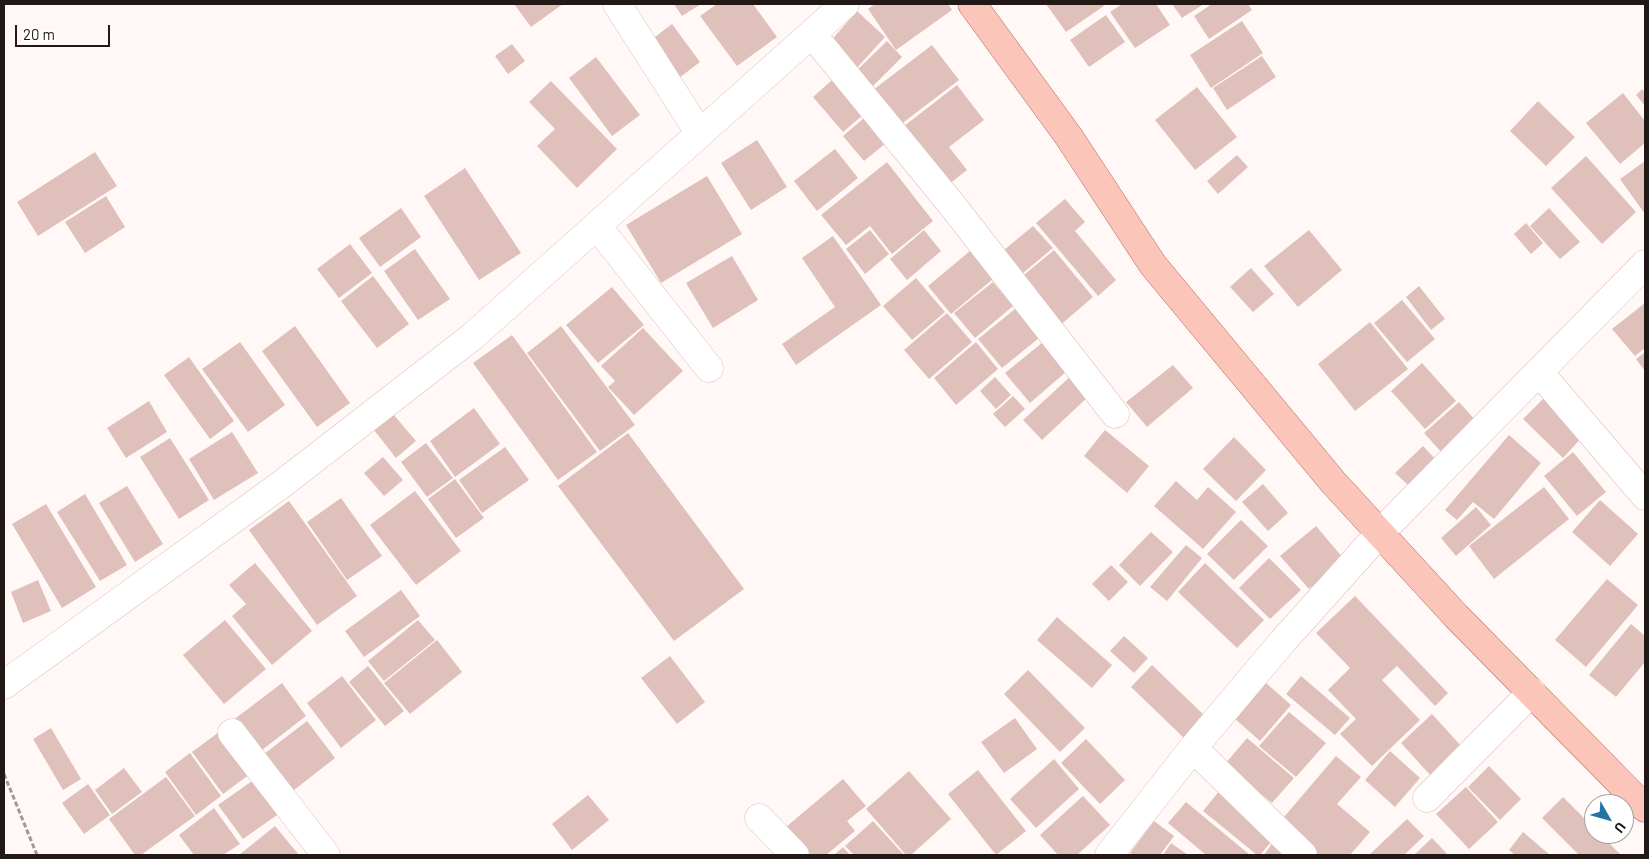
<!DOCTYPE html>
<html>
<head>
<meta charset="utf-8">
<style>
  body { margin:0 }
  #map { position:relative; width:1649px; height:859px; overflow:hidden; background:#fff8f7; font-family:Barlow,sans-serif }
  canvas { display:block }
  .frame { position:absolute; inset:0; border:5px solid #221816; pointer-events:none }
  .north { position:absolute; left:1584px; top:794px; width:50px; height:50px; box-sizing:border-box; background:#fff; border:1px solid #a7a3a2; border-radius:50%; rotate:128deg; font-size:14px; font-weight:700; line-height:20px; text-align:center; color:#221816 }
  .north::after { content:''; display:block; margin:auto; width:18px; height:22px; background:#2473a5; clip-path:polygon(50% 0,100% 100%,50% 72%,0 100%) }
  .scale { position:absolute; left:15px; top:25px; width:95px; height:22px; box-sizing:border-box; border:2px solid #221816; border-top:0; padding-left:6px; font-size:15px; line-height:18px; white-space:nowrap; color:#221816; -webkit-text-stroke:4px #fff; paint-order:stroke }
</style>
</head>
<body>
<div id="map">
<canvas width="1649" height="859"></canvas>
<div class="frame"></div>
<div class="north">U</div>
<div class="scale">20 m</div>
</div>
<script>
const g = document.querySelector('canvas').getContext('2d');
g.lineJoin = 'round';
function fillPath(path, color) {
  g.fillStyle = color;
  g.fill(path, 'evenodd');
}
function shape(rows) {
  const path = new Path2D();
  for (const r of rows) {
    path.moveTo(r[0], r[1]);
    for (let i = 2; i < r.length; i += 2) path.lineTo(r[i], r[i + 1]);
  }
  return path;
}
function stroke(path, color, width, dash) {
  g.strokeStyle = color;
  g.lineWidth = width;
  g.lineCap = dash ? 'butt' : 'round';
  g.setLineDash(dash || []);
  g.stroke(path);
}
const building = shape([
  [514,4,563,4,531,27],
  [674,4,701,4,682,16],
  [717,4,753,4,777,37,737,66,700,16],
  [875,4,948,4,952,10,896,50,868,9],
  [1046,4,1103,4,1104,6,1066,32],
  [1122,4,1156,4,1170,25,1135,48,1110,12],
  [1172,4,1204,4,1182,18],
  [1212,4,1248,4,1252,10,1209,39,1194,16],
  [857,11,885,37,855,70,827,45],
  [1106,15,1125,42,1089,67,1070,40],
  [1242,21,1263,53,1211,88,1190,55],
  [672,24,700,62,679,78,651,40],
  [887,41,902,57,868,91,852,75],
  [512,44,525,61,508,74,495,56],
  [932,45,959,80,900,125,873,90],
  [1262,56,1276,77,1227,110,1213,88],
  [596,57,640,115,612,136,569,78],
  [840,73,871,108,843,132,813,97],
  [551,81,617,149,577,188,537,146,555,129,529,102],
  [957,85,984,120,949,147,967,170,944,188,899,130],
  [1197,87,1237,137,1195,170,1155,120],
  [1642,89,1645,93,1645,106,1636,95],
  [1623,93,1645,121,1645,143,1620,164,1586,123],
  [1538,101,1575,137,1546,166,1510,131],
  [871,112,892,138,864,161,843,136],
  [757,140,787,187,751,210,721,163],
  [835,149,858,178,817,211,794,181],
  [95,152,117,186,38,236,17,202],
  [1237,155,1248,167,1218,194,1207,181],
  [1586,156,1636,212,1602,244,1551,188],
  [1645,161,1645,214,1620,179],
  [887,162,933,221,892,254,870,226,846,245,821,215],
  [465,168,521,253,479,280,424,196],
  [707,176,742,234,661,283,626,225],
  [106,196,125,227,85,253,65,222],
  [1065,199,1085,222,1075,231,1116,280,1098,296,1036,223],
  [401,208,421,237,380,267,359,238],
  [1549,208,1580,242,1560,259,1530,226],
  [1526,223,1543,243,1531,254,1514,234],
  [1033,226,1053,248,1017,278,998,255],
  [870,230,889,254,865,274,846,249],
  [924,230,941,251,907,280,890,259],
  [1309,230,1342,270,1298,307,1264,266],
  [833,236,881,305,796,365,782,344,835,307,802,258],
  [350,244,372,273,339,298,317,269],
  [415,249,450,299,418,320,384,271],
  [1054,250,1093,297,1058,327,1018,280],
  [970,251,993,279,951,314,928,286],
  [732,256,758,300,713,328,686,283],
  [1251,268,1274,294,1253,312,1230,287],
  [373,276,409,324,377,348,341,301],
  [916,278,945,312,912,340,883,306],
  [993,282,1013,306,975,338,954,313],
  [1419,286,1445,319,1431,330,1406,297],
  [612,287,644,325,598,363,566,325],
  [1402,300,1435,339,1407,362,1374,323],
  [1645,303,1645,348,1635,356,1612,329],
  [1015,309,1039,338,1002,368,978,339],
  [947,313,972,342,929,379,904,350],
  [1370,322,1408,369,1355,411,1318,364],
  [295,326,350,403,317,427,262,351],
  [561,326,635,425,600,451,527,353],
  [643,328,683,371,634,415,608,387,615,381,601,366],
  [512,335,597,452,558,480,473,363],
  [240,342,285,405,248,432,202,369],
  [976,342,998,369,956,405,934,378],
  [1043,342,1067,371,1030,403,1005,373],
  [1645,352,1645,371,1636,359],
  [189,357,234,421,210,439,164,375],
  [1422,363,1456,401,1425,429,1391,391],
  [1173,365,1193,388,1147,427,1126,402],
  [1072,375,1090,395,1042,440,1023,420],
  [995,377,1011,395,996,409,980,391],
  [1547,395,1586,433,1563,458,1523,419],
  [1013,396,1025,409,1005,427,993,414],
  [149,401,167,432,126,458,107,428],
  [1459,402,1478,423,1443,454,1424,433],
  [474,408,500,444,455,477,430,441],
  [393,414,416,441,396,458,374,430],
  [1105,430,1149,466,1127,493,1084,456],
  [232,432,258,473,214,500,189,459],
  [628,433,744,589,674,641,558,486],
  [1509,435,1541,463,1494,519,1473,502,1457,520,1445,510],
  [1234,437,1266,470,1236,501,1203,469],
  [170,438,209,500,179,519,140,457],
  [426,443,453,478,427,497,401,462],
  [1423,446,1437,461,1410,487,1395,473],
  [505,447,529,480,482,513,459,480],
  [1573,452,1606,492,1577,516,1544,476],
  [383,457,403,480,384,496,364,473],
  [455,479,484,518,456,538,428,499],
  [1176,481,1197,500,1208,487,1236,512,1203,549,1154,506],
  [1263,484,1288,513,1268,531,1242,502],
  [127,486,163,544,135,562,99,503],
  [1544,487,1569,519,1494,579,1469,546],
  [415,491,461,551,416,585,370,525],
  [85,494,127,565,100,581,57,512],
  [341,498,382,556,347,580,307,522],
  [1600,500,1638,534,1610,566,1572,532],
  [289,501,357,596,317,625,249,530],
  [46,504,96,587,62,608,12,524],
  [1476,507,1491,525,1456,556,1441,538],
  [1241,520,1268,546,1234,580,1207,554],
  [1316,526,1344,559,1309,589,1280,556],
  [1151,532,1173,552,1140,586,1119,565],
  [1186,545,1202,558,1167,601,1150,587],
  [1269,558,1301,590,1270,619,1239,588],
  [255,563,312,631,272,665,232,616,246,604,229,585],
  [1205,563,1264,620,1237,648,1178,592],
  [1111,565,1128,582,1109,601,1092,584],
  [1607,579,1638,605,1586,667,1555,640],
  [38,580,51,611,23,623,11,592],
  [401,590,420,616,364,657,345,631],
  [1355,596,1448,693,1435,706,1397,666,1382,680,1420,720,1372,766,1340,734,1356,719,1328,690,1350,668,1316,633],
  [1057,617,1112,665,1092,688,1037,640],
  [225,620,266,669,224,704,183,655],
  [418,620,435,640,384,681,368,661],
  [1631,624,1645,636,1645,662,1616,697,1589,675],
  [1124,636,1148,658,1134,673,1110,651],
  [437,640,462,672,410,714,384,683],
  [670,656,705,702,677,724,641,678],
  [1152,665,1205,716,1184,738,1131,687],
  [368,666,404,711,385,726,349,682],
  [1028,670,1085,728,1060,752,1004,694],
  [342,676,376,720,341,748,307,703],
  [1301,676,1350,718,1335,735,1286,694],
  [1265,682,1291,705,1260,741,1234,718],
  [282,683,306,716,257,754,232,721],
  [1289,712,1326,743,1296,777,1259,746],
  [1432,714,1463,748,1432,777,1401,743],
  [1015,718,1037,749,1004,773,981,742],
  [307,721,335,758,289,794,260,757],
  [51,728,81,779,63,790,33,739],
  [219,732,250,774,223,794,192,752],
  [1247,738,1294,778,1272,803,1225,764],
  [1086,739,1125,780,1100,804,1061,763],
  [1390,751,1420,778,1395,807,1365,780],
  [190,753,221,796,196,815,165,772],
  [1336,756,1361,777,1337,804,1370,832,1350,855,1315,855,1278,824],
  [1054,759,1079,789,1036,828,1010,799],
  [1489,766,1521,799,1500,820,1468,787],
  [124,768,142,792,112,814,95,790],
  [978,770,1026,831,996,855,948,794],
  [909,771,951,819,911,855,906,855,866,809],
  [166,777,195,816,141,855,135,855,109,819],
  [255,779,280,813,243,839,218,805],
  [843,779,866,806,847,821,855,831,826,855,799,855,780,832],
  [88,784,110,815,84,834,62,803],
  [1466,787,1498,822,1469,849,1436,814],
  [1220,790,1276,836,1260,855,1257,855,1203,811],
  [588,795,609,820,572,850,552,824],
  [1083,796,1110,825,1077,855,1058,855,1040,835],
  [1563,797,1594,828,1594,834,1600,834,1621,855,1579,855,1542,818],
  [1186,802,1250,855,1206,855,1168,823],
  [214,808,240,844,223,855,194,855,179,835],
  [1407,819,1424,836,1404,855,1369,855],
  [873,821,904,855,854,855,845,846],
  [1154,821,1174,836,1160,855,1134,855,1130,853],
  [275,826,299,855,239,855],
  [1523,832,1550,855,1515,855,1509,850],
  [1432,838,1448,855,1414,855],
  [1273,842,1285,850,1281,855,1264,855],
  [1171,843,1188,855,1163,855],
  [843,847,850,855,834,855]
]);
const path = shape([
  [4,774,37,855]
]);
const minor = shape([
  [617,4,700,134],
  [812,34,952,205,1115,414],
  [597,226,709,368],
  [1539,372,1645,496],
  [4,685,282,484,473,336,845,4],
  [232,733,326,855],
  [1193,748,1303,855],
  [1427,798,1532,692],
  [759,818,795,855],
  [1109,855,1193,748,1283,641,1379,534,1645,264]
]);
const major = shape([
  [972,4,1069,137,1153,265,1333,482,1456,616,1645,808]
]);
fillPath(building, '#dfc0ba');
stroke(minor, '#dfc0ba', 29);
stroke(major, '#ae6f63', 29);
stroke(path, '#a19997', 3, [5, 2.5]);
stroke(minor, '#fff', 28);
stroke(major, '#fcc5ba', 28);
</script>
</body>
</html>
